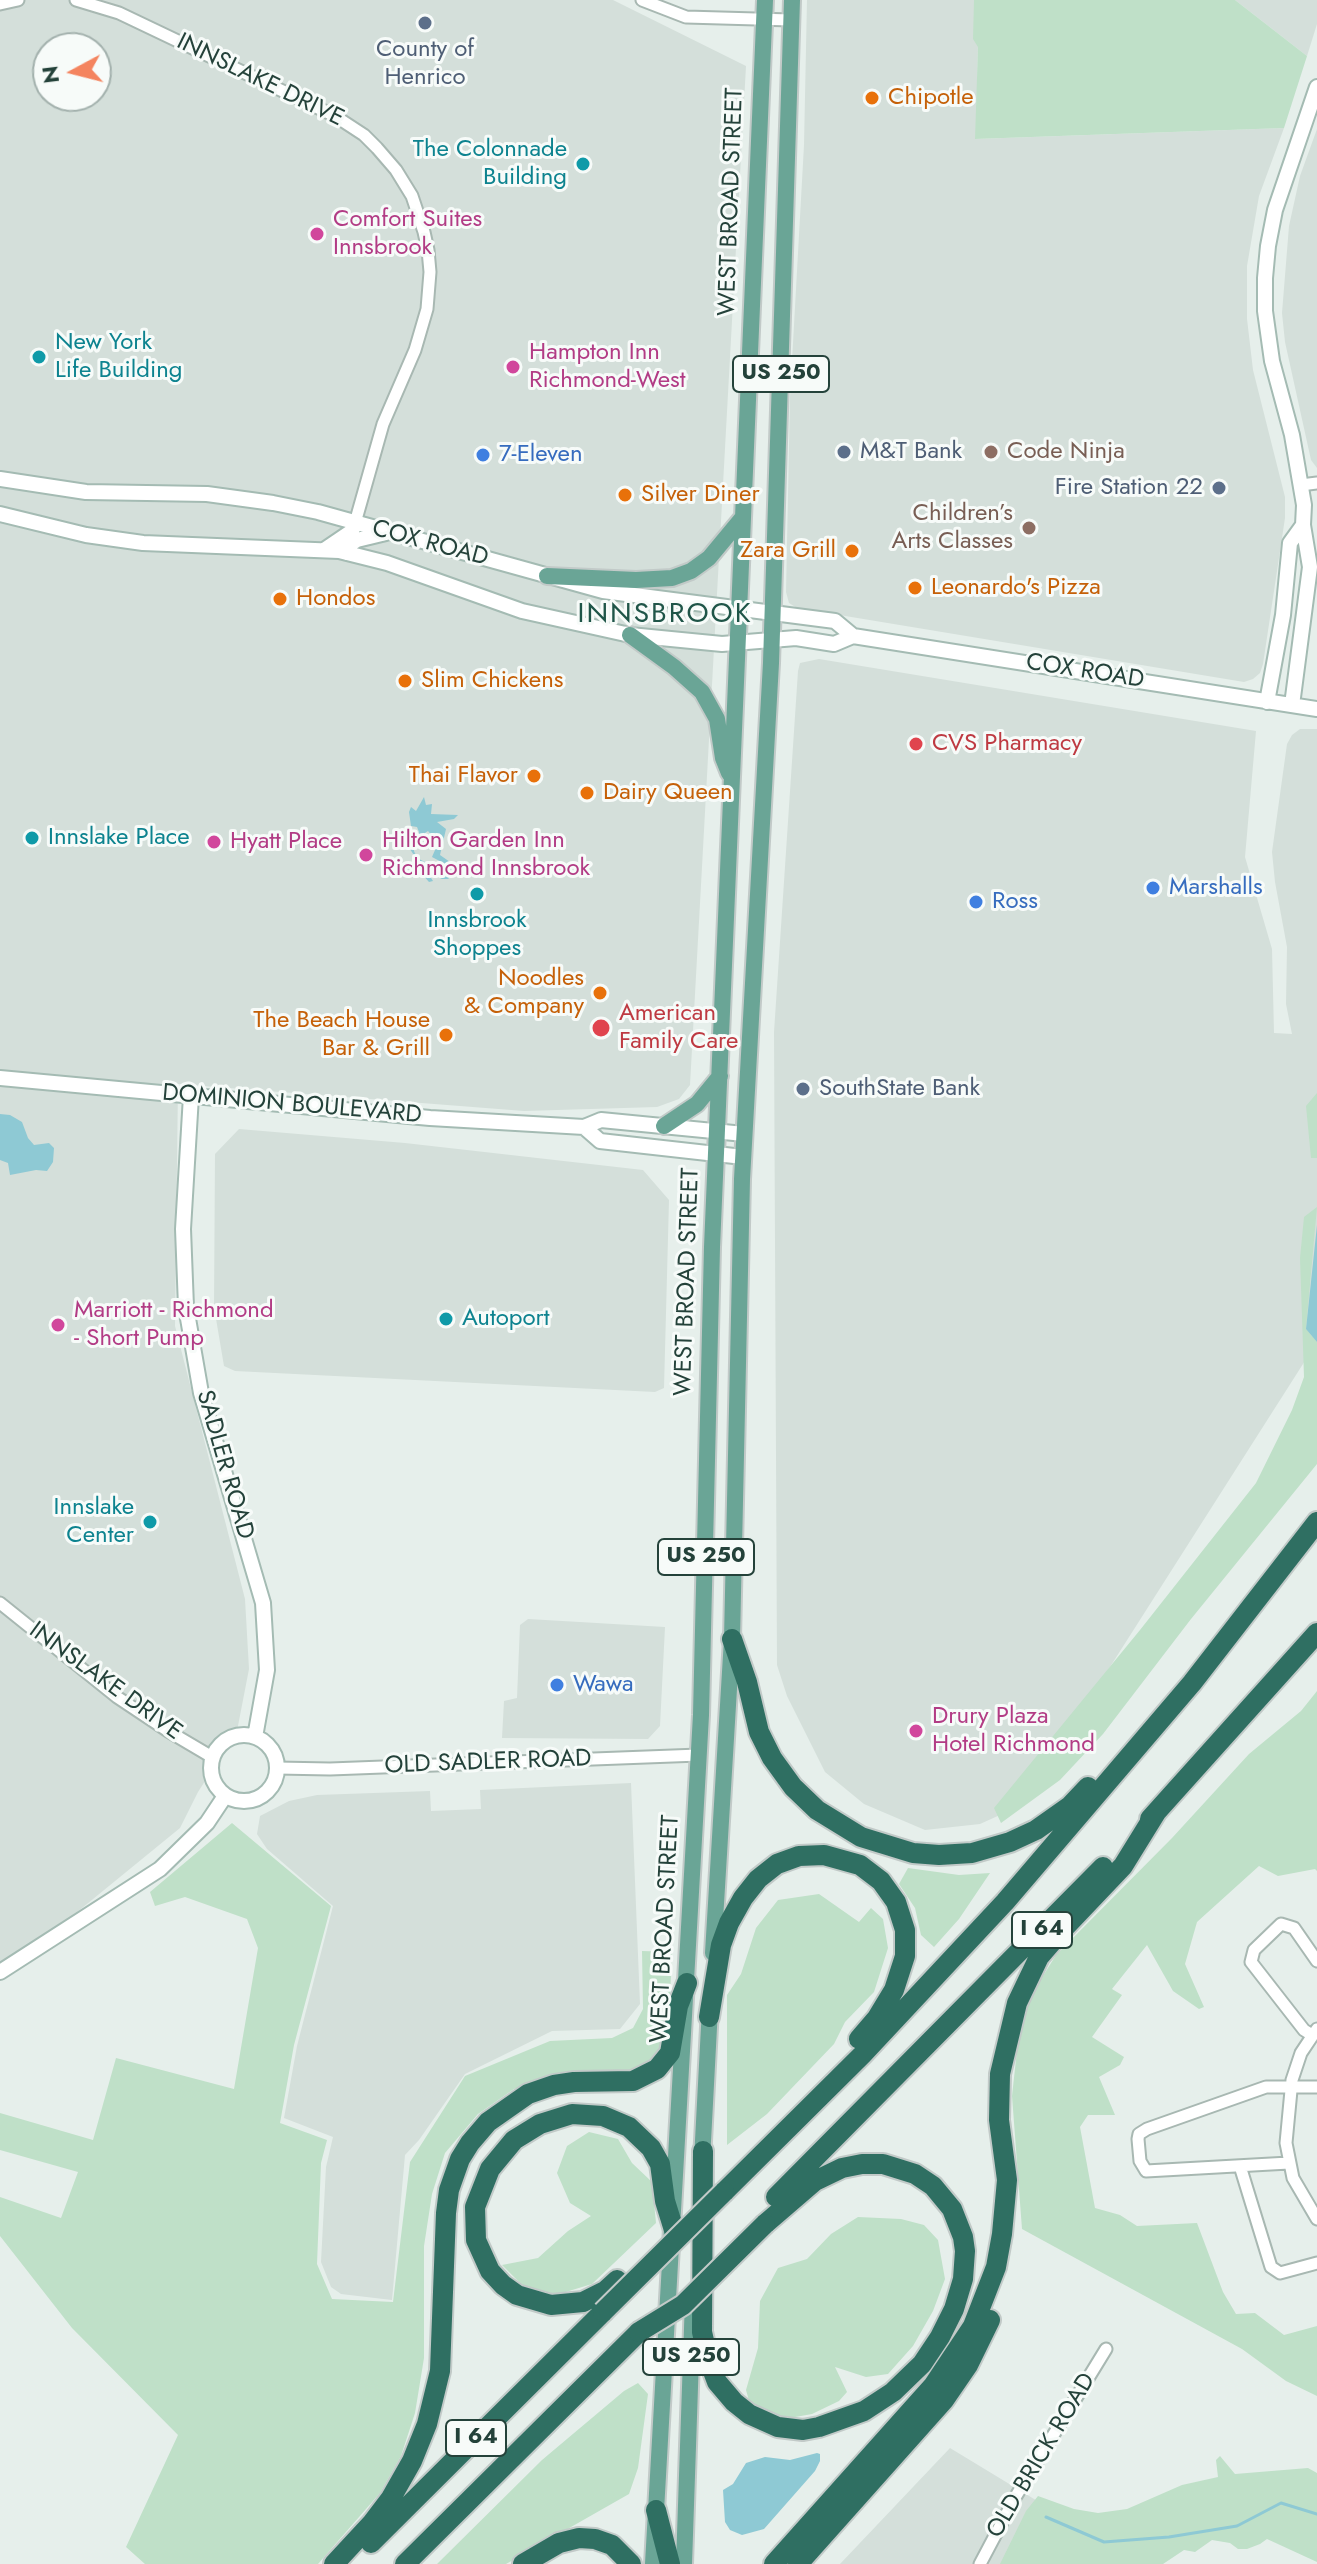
<!DOCTYPE html>
<html>
<head>
<meta charset="utf-8">
<style>
  body { margin:0 }
  #map { position:relative; width:1317px; height:2564px; overflow:hidden; background:#e6efeb; font-family:Jost,sans-serif }
  canvas { display:block }
  .north { position:absolute; left:32px; top:32px; width:80px; height:80px; box-sizing:border-box; background:#f7fbf9; border:2px solid #a3b1ad; border-radius:50%; rotate:263deg; font-size:22px; font-weight:700; line-height:32px; text-align:center; color:#24423a }
  .north::after { content:''; display:block; margin:auto; width:28px; height:36px; background:#f4845f; clip-path:polygon(50% 0,100% 100%,50% 72%,0 100%) }
</style>
</head>
<body>
<div id="map">
<canvas width="1317" height="2564"></canvas>
<div class="north">N</div>
</div>
<script>
const g = document.querySelector('canvas').getContext('2d');
g.lineJoin = 'round';
function fillPath(path, color) {
  g.fillStyle = color;
  g.fill(path, 'evenodd');
}
function shape(rows) {
  const path = new Path2D();
  for (const r of rows) {
    if (r.length === 3) {
      path.moveTo(r[0] + r[2], r[1]);
      path.arc(r[0], r[1], r[2], 0, 2 * Math.PI);
      continue;
    }
    path.moveTo(r[0], r[1]);
    for (let i = 2; i < r.length; i += 2) path.lineTo(r[i], r[i + 1]);
  }
  return path;
}
function stroke(path, color, width, dash) {
  g.strokeStyle = color;
  g.lineWidth = width;
  g.lineCap = dash ? 'butt' : 'round';
  g.setLineDash(dash || []);
  g.stroke(path);
}
function label(font, color, halo, rows, align = 'center') {
  g.font = font + ' Jost,sans-serif';
  g.lineWidth = 6;
  g.setLineDash([]);
  g.textBaseline = 'middle';
  g.strokeStyle = halo;
  g.fillStyle = color;
  for (const [text, x, y, turn = 0] of rows) {
    g.save();
    g.translate(x, y);
    g.rotate((+turn || 0) * Math.PI / 180);
    g.textAlign = isNaN(turn) ? turn : align;
    if (halo) g.strokeText(text, 0, 0);
    g.fillText(text, 0, 0);
    g.restore();
  }
}
const built = shape([
  [0,0,613,0,746,66,690,1085,679,1099,657,1107,524,1111,178,1084,175,1326,245,1599,249,1669,237,1731,198,1792,180,1828,0,1975],
  [48,48,96,48,96,96,48,96],
  [807,0,979,0,976,139,1284,128,1259,196,1247,266,1247,319,1253,370,1285,497,1285,518,1263,664,1260,673,1253,679,1244,682,797,608,789,603,786,592,790,397,804,145],
  [1235,0,1317,0,1317,24,1307,56],
  [1317,129,1317,468,1311,460,1285,342,1282,313,1289,226,1300,176],
  [819,659,1256,731,1245,857,1272,949,1274,1033,1292,1034,1286,1004,1287,947,1275,882,1272,852,1287,744,1292,735,1300,729,1317,729,1317,1342,1022,1805,980,1824,925,1830,864,1804,825,1772,787,1696,777,1665,774,1032,798,671,800,663],
  [239,1129,405,1143,643,1170,669,1200,664,1388,655,1392,235,1371,224,1366,214,1307,215,1154],
  [528,1619,665,1627,660,1726,648,1739,502,1738,504,1701,517,1698,520,1625],
  [631,1783,640,2004,620,2029,552,2031,465,2074,419,2140,405,2155,392,2300,341,2294,331,2287,321,2262,326,2167,333,2137,284,2118,297,2046,333,1906,267,1849,257,1834,260,1816,289,1801,317,1795,430,1791,431,1811,481,1809,480,1790],
  [950,2448,1039,2502,1002,2564,840,2564]
]);
const green = shape([
  [974,0,1235,0,1307,56,1284,128,975,139,978,47,973,39],
  [1317,1093,1317,1158,1311,1158,1306,1106],
  [1317,1207,1306,1329,1317,1342,1317,1464,1191,1619,1103,1734,1060,1780,1001,1823,994,1808,1140,1630,1256,1483,1292,1410,1304,1377,1300,1258,1304,1217],
  [1317,1691,1317,1871,1315,1869,1278,1876,1259,1866,1197,1922,1185,1964,1204,2007,1199,2009,1173,1991,1147,1945,1112,1989,1122,1995,1092,2037,1124,2057,1120,2065,1099,2077,1115,2115,1088,2115,1080,2127,1095,2208,1120,2215,1137,2226,1197,2223,1223,2292,1236,2314,1255,2313,1284,2335,1317,2326,1317,2396,1286,2381,1242,2349,1022,2229,1012,2096,1020,2023,1036,1987,1056,1955,1172,1838,1249,1754,1301,1711],
  [232,1823,331,1906,294,2045,280,2123,327,2140,321,2163,317,2264,332,2299,393,2302,410,2162,465,2076,550,2041,612,2038,633,2028,643,2009,642,1951,672,1952,669,2020,661,2048,644,2067,624,2076,557,2075,514,2089,478,2114,445,2153,432,2194,424,2246,424,2358,415,2413,401,2456,380,2493,318,2564,145,2564,126,2547,178,2435,72,2328,0,2236,0,2197,61,2218,78,2172,0,2150,0,2113,93,2140,116,2058,234,2089,258,1948,247,1919,185,1897,155,1906,150,1892],
  [908,1868,959,1875,990,1873,959,1919,934,1947,921,1935,915,1908,899,1884],
  [819,1894,859,1922,871,1908,883,1919,888,1948,874,1992,845,2022,834,2044,767,2114,727,2145,727,1995,741,1974,756,1928,778,1900],
  [589,2132,618,2139,632,2163,652,2182,656,2223,592,2284,559,2294,527,2290,502,2265,538,2258,568,2231,591,2216,570,2203,557,2173,567,2146],
  [858,2217,901,2219,924,2225,938,2240,945,2279,933,2311,913,2346,888,2374,866,2377,835,2367,847,2392,839,2401,812,2414,784,2419,750,2404,746,2390,758,2348,760,2301,778,2268,807,2259,831,2234],
  [638,2383,648,2394,638,2468,629,2494,506,2564,437,2564,542,2460,624,2391],
  [1220,2456,1235,2474,1308,2468,1317,2473,1317,2562,1267,2539,1260,2544,1247,2549,1238,2549,1230,2543,1212,2540,1195,2552,1184,2550,1163,2564,1000,2564,1026,2511,1038,2496,1074,2509,1098,2513,1127,2509,1182,2485,1218,2477,1216,2460]
]);
const water = shape([
  [424,797,426,805,432,804,431,814,458,815,454,819,437,822,446,829,440,855,450,862,451,876,448,879,440,879,448,875,449,866,432,857,438,843,428,831,425,833,425,837,414,844,414,851,417,858,427,863,426,870,433,881,429,882,422,874,421,866,410,849,411,842,419,837,419,832,417,827,411,826,409,812,411,807,416,811],
  [0,1114,10,1115,22,1122,28,1138,34,1145,49,1143,54,1148,53,1162,47,1171,36,1170,10,1175,8,1163,0,1160],
  [1317,1225,1317,1342,1306,1329],
  [817,2453,820,2454,820,2461,815,2471,764,2529,742,2535,730,2530,725,2522,723,2490,733,2484,746,2463,765,2457,790,2460]
]);
const stream = shape([
  [1046,2517,1104,2542,1169,2537,1237,2526,1281,2503,1317,2514]
]);
const street = shape([
  [76,0,119,13,335,116,364,135,377,148,396,170,412,196,424,232,428,250,430,272,427,309,415,350,383,424,355,523],
  [642,0,686,17,791,20],
  [0,4,18,0],
  [1301,485,1317,483],
  [0,1603,117,1697,168,1731,212,1757],
  [277,1768,330,1769,699,1755],
  [1317,2029,1301,2053,1292,2080,1286,2143,1293,2178,1317,2219],
  [1312,2035,1304,2030,1251,1962,1254,1950,1281,1924,1294,1928,1317,1961],
  [1289,2163,1146,2171,1140,2161,1138,2139,1139,2134,1147,2129,1266,2087,1317,2087],
  [1240,2166,1271,2267,1280,2273,1317,2263],
  [980,2564,1016,2496,1106,2349]
]);
const secondary = shape([
  [0,479,86,492,207,494,273,503,318,512,603,591,835,621,853,636],
  [0,514,86,535,143,543,339,551,387,563,522,611,630,635,722,644,796,638,834,644,853,636,1317,709],
  [324,550,352,531,355,523],
  [347,553,351,544,357,540,386,533],
  [1267,702,1283,615,1290,543,1303,525],
  [1292,705,1310,567,1303,525,1304,505,1292,435,1272,361,1265,311,1265,278,1268,246,1275,210,1317,87],
  [0,1078,430,1118,584,1127,601,1120,744,1134],
  [191,1096,183,1229,186,1307,201,1393,263,1603,267,1670,255,1737],
  [584,1127,600,1141,743,1157],
  [244,1768,33],
  [0,1972,160,1869,207,1823,225,1796]
]);
const primary = shape([
  [547,576,636,580,672,578,691,571,709,558,743,517],
  [630,635,674,667,702,692,717,719,723,758,729,773],
  [664,1126,697,1104,720,1076],
  [713,1953,732,1639,742,1179,771,663,792,0],
  [702,2160,710,2008],
  [653,2564,701,1715,712,1247,765,0],
  [684,2564,693,2299]
]);
const highway = shape([
  [732,1639,747,1682,759,1732,772,1758,793,1787,817,1810,861,1837,913,1853,939,1855,972,1853,1010,1842,1036,1830,1070,1806,1088,1787],
  [1150,1819,1317,1633],
  [709,2017,721,1945,729,1923,743,1898,758,1879,777,1864,799,1856,824,1855,860,1865,881,1881,896,1902,905,1930,905,1956,894,1990,877,2018,859,2039],
  [703,2151,702,2332,708,2358,717,2382,734,2402,749,2414,778,2427,803,2430,819,2427,864,2411,893,2392,922,2364,940,2337,954,2309,963,2279,965,2251,963,2237,952,2209,933,2186,915,2174,883,2164,862,2164,842,2168,815,2181,765,2224],
  [724,2192,862,2055,1005,1902,1192,1683,1317,1522],
  [776,2197,1103,1867],
  [617,2280,605,2291,583,2302,551,2305,517,2295,503,2285,490,2271,476,2240,475,2207,490,2169,514,2140,540,2124,572,2114,603,2116,629,2127,651,2148,660,2164,665,2201,674,2230],
  [656,2510,670,2564],
  [371,2543,603,2312],
  [334,2564,372,2523,391,2498,412,2461,427,2424,440,2371,446,2213,449,2190,460,2159,470,2143,488,2122,528,2094,554,2085,574,2082,633,2081,657,2069,670,2053,678,2006,687,1983],
  [405,2564,639,2332],
  [523,2564,559,2543,579,2538,595,2539,612,2545,631,2564],
  [774,2564,933,2386,973,2326,996,2267,1002,2234,1007,2180,999,2120,1000,2074,1017,2003,1039,1957,1065,1927,1123,1866,1157,1811],
  [798,2564,944,2400,968,2365,990,2320]
]);
const highwayBridge = shape([
  [603,2312,724,2192],
  [639,2332,683,2305,765,2224]
]);
const markers = [
  [425,23,8,"#5c6f8a"],
  [872,98,8,"#e8710a"],
  [583,164,8,"#0f9aa8"],
  [317,234,8,"#d1479c"],
  [39,357,8,"#0f9aa8"],
  [513,367,8,"#d1479c"],
  [844,452,8,"#5c6f8a"],
  [991,452,8,"#8d6e63"],
  [483,455,8,"#3f7fe0"],
  [1219,488,8,"#5c6f8a"],
  [625,495,8,"#e8710a"],
  [1029,528,8,"#8d6e63"],
  [852,551,8,"#e8710a"],
  [915,588,8,"#e8710a"],
  [280,599,8,"#e8710a"],
  [405,681,8,"#e8710a"],
  [916,744,8,"#e0444e"],
  [534,776,8,"#e8710a"],
  [587,793,8,"#e8710a"],
  [32,838,8,"#0f9aa8"],
  [214,842,8,"#d1479c"],
  [366,855,8,"#d1479c"],
  [1153,888,8,"#3f7fe0"],
  [477,894,8,"#0f9aa8"],
  [976,902,8,"#3f7fe0"],
  [600,993,8,"#e8710a"],
  [601,1028,10,"#e0444e"],
  [446,1035,8,"#e8710a"],
  [803,1089,8,"#5c6f8a"],
  [446,1319,8,"#0f9aa8"],
  [58,1325,8,"#d1479c"],
  [150,1522,8,"#0f9aa8"],
  [557,1685,8,"#3f7fe0"],
  [916,1731,8,"#d1479c"]
];
const shields = [
  [781,374,96],
  [706,1557,96],
  [1042,1930,60],
  [691,2357,96],
  [476,2438,60]
];
const shieldNames = [
  ["US 250",781,374],
  ["US 250",706,1557],
  ["I 64",1042,1930],
  ["US 250",691,2357],
  ["I 64",476,2438]
];
const serviceNames = [
  ["County of",425,50,"center"],
  ["Henrico",425,78,"center"],
  ["M&T Bank",860,452],
  ["Fire Station 22",1203,488,"right"],
  ["SouthState Bank",819,1089]
];
const streetNames = [
  ["INNSLAKE DRIVE",260,81,26],
  ["WEST BROAD STREET",732,202,-88],
  ["COX ROAD",430,544,15],
  ["COX ROAD",1085,672,9],
  ["DOMINION BOULEVARD",292,1105,5],
  ["WEST BROAD STREET",688,1282,-88],
  ["SADLER ROAD",224,1465,74],
  ["INNSLAKE DRIVE",105,1682,36],
  ["OLD SADLER ROAD",488,1763,-2],
  ["WEST BROAD STREET",666,1929,-87],
  ["OLD BRICK ROAD",1042,2456,-59]
];
const foodNames = [
  ["Chipotle",888,98],
  ["Silver Diner",641,495],
  ["Zara Grill",836,551,"right"],
  ["Leonardo's Pizza",931,588],
  ["Hondos",296,599],
  ["Slim Chickens",421,681],
  ["Thai Flavor",518,776,"right"],
  ["Dairy Queen",603,793],
  ["Noodles",584,979,"right"],
  ["& Company",584,1007,"right"],
  ["The Beach House",430,1021,"right"],
  ["Bar & Grill",430,1049,"right"]
];
const cultureNames = [
  ["The Colonnade",567,150,"right"],
  ["Building",567,178,"right"],
  ["New York",55,343],
  ["Life Building",55,371],
  ["Innslake Place",48,838],
  ["Innsbrook",477,921,"center"],
  ["Shoppes",477,949,"center"],
  ["Autoport",462,1319],
  ["Innslake",134,1508,"right"],
  ["Center",134,1536,"right"]
];
const hotelNames = [
  ["Comfort Suites",333,220],
  ["Innsbrook",333,248],
  ["Hampton Inn",529,353],
  ["Richmond-West",529,381],
  ["Hilton Garden Inn",382,841],
  ["Richmond Innsbrook",382,869],
  ["Hyatt Place",230,842],
  ["Marriott - Richmond",74,1311],
  ["- Short Pump",74,1339],
  ["Drury Plaza",932,1717],
  ["Hotel Richmond",932,1745]
];
const educationNames = [
  ["Code Ninja",1007,452],
  ["Children’s",1013,514,"right"],
  ["Arts Classes",1013,542,"right"]
];
const shopNames = [
  ["7-Eleven",499,455],
  ["Marshalls",1169,888],
  ["Ross",992,902],
  ["Wawa",573,1685]
];
const healthNames = [
  ["CVS Pharmacy",932,744],
  ["American",619,1014],
  ["Family Care",619,1042]
];
const quarterNames = [
  ["INNSBROOK",665,615]
];
fillPath(built, '#d4dfda');
fillPath(green, '#bfe0c8');
fillPath(water, '#8ec9d4');
stroke(stream, '#8ec9d4', 3);
stroke(street, '#a8b8b2', 15);
stroke(secondary, '#a4bbb3', 18);
stroke(primary, '#c2cac8', 20);
stroke(highway, '#c2cac8', 24);
stroke(street, '#fff', 11);
stroke(secondary, '#fff', 14);
stroke(primary, '#6aa596', 16);
stroke(highway, '#2f6f62', 20);
stroke(highwayBridge, '#c2cac8', 24, []);
stroke(highwayBridge, '#2f6f62', 20);
for (const [x, y, r, color] of markers) {
  const dot = new Path2D();
  dot.arc(x, y, r, 0, 2 * Math.PI);
  g.fillStyle = color;
  g.fill(dot);
  stroke(dot, '#f7fbf9', 3);
}
for (const [x, y, w] of shields) {
  const box = new Path2D();
  box.roundRect(x - w / 2, y - 18, w, 36, 6);
  g.fillStyle = '#f7fbf9';
  g.fill(box);
  stroke(box, '#24423a', 2);
}
label('bold 22px', '#24423a', null, shieldNames);
label('24px', '#4e5e75', '#f7fbf9', serviceNames, 'left');
label('24px', '#24423a', '#f7fbf9', streetNames);
label('24px', '#c56008', '#f7fbf9', foodNames, 'left');
label('24px', '#0d838f', '#f7fbf9', cultureNames, 'left');
label('24px', '#b23c85', '#f7fbf9', hotelNames, 'left');
label('24px', '#785e54', '#f7fbf9', educationNames, 'left');
label('24px', '#366cbe', '#f7fbf9', shopNames, 'left');
label('24px', '#be3a42', '#f7fbf9', healthNames, 'left');
g.letterSpacing = '2px';
label('28px', '#1f5548', '#f7fbf9', quarterNames);
g.letterSpacing = '0px';
</script>
</body>
</html>
